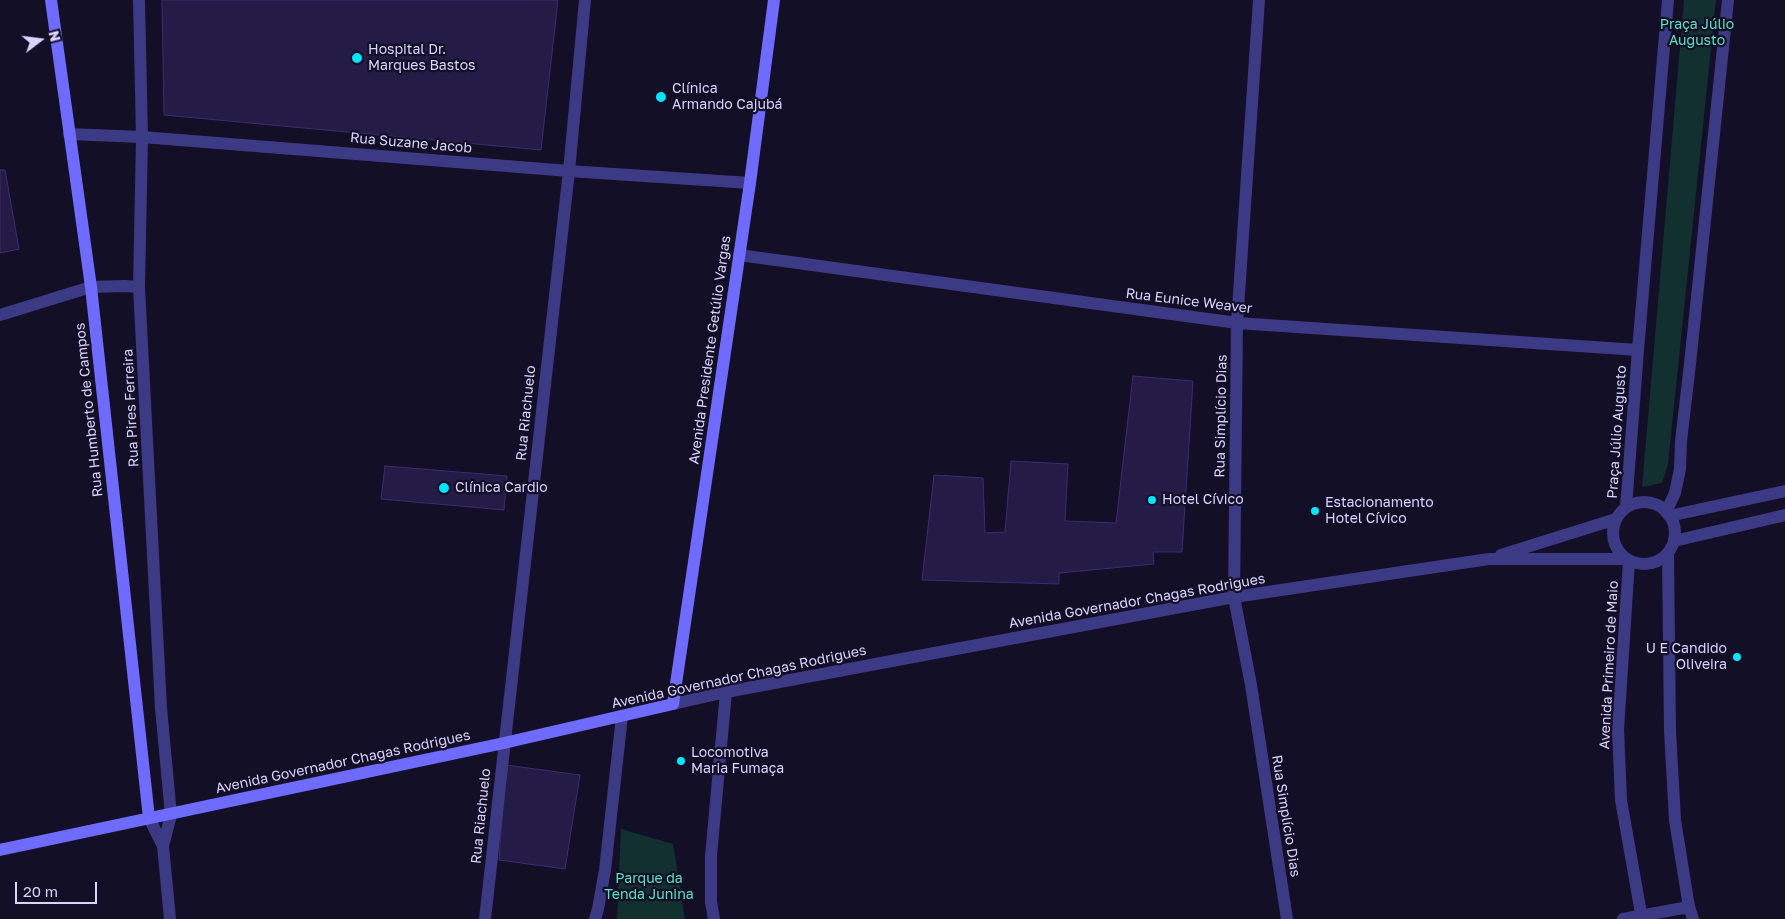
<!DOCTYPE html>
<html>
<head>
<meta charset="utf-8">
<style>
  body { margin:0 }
  #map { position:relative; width:1785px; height:919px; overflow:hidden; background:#130f26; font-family:"Golos Text",sans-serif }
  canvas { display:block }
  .north { position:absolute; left:15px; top:15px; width:50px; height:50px; -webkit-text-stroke:4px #130f26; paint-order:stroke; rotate:75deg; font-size:14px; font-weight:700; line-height:20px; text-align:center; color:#d9d4ff }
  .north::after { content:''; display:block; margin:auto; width:18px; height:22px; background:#d9d4ff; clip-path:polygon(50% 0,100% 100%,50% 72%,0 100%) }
  .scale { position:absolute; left:15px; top:882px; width:82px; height:22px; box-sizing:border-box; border:2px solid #d9d4ff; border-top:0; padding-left:6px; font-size:15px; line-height:18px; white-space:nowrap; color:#d9d4ff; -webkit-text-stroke:4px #130f26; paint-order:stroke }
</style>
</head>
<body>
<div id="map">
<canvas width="1785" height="919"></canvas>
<div class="north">N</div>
<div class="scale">20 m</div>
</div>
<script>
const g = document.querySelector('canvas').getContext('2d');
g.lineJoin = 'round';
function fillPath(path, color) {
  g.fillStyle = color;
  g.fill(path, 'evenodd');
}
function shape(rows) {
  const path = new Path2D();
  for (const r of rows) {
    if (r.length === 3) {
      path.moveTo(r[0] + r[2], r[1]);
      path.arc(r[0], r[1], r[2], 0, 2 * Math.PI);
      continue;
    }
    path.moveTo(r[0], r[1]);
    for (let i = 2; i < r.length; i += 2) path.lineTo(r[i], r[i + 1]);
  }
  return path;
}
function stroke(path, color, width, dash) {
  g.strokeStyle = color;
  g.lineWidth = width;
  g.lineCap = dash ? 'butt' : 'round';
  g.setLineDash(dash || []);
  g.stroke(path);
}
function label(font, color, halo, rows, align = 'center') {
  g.font = font + ' "Golos Text",sans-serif';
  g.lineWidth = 4.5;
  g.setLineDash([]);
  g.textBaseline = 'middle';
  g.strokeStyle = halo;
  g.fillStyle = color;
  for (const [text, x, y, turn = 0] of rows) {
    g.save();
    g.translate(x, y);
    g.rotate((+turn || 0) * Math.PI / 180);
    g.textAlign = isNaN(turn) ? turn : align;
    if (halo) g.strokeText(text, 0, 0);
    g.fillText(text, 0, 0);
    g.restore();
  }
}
const green = shape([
  [1684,0,1716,0,1668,464,1662,483,1642,487],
  [621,829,673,844,685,919,617,919]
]);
const building = shape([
  [162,0,558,0,541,150,164,115,162,0],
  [0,170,5,170,19,249,0,253,0,170],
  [1133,376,1193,381,1182,552,1153,552,1154,564,1059,573,1059,584,922,580,934,475,983,478,985,533,1005,532,1011,461,1068,464,1065,521,1116,523,1133,376],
  [385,466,507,476,504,510,381,499,385,466],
  [506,765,580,775,565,869,499,860,506,765]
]);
const minor = shape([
  [1259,0,1237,323,1234,597,1251,685,1287,919],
  [69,134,142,137,569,171,750,183],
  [739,255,1237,323,1638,350],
  [0,315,91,287,125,286,139,287],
  [1626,507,1638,350,1668,0],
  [1666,512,1675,493,1680,469,1681,441,1690,364,1728,0],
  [1669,516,1785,491],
  [1674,541,1785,515],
  [149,818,163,846],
  [170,919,163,846,171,815],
  [485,919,569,171,585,0],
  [595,919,598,909,605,870,622,716],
  [1623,919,1689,907]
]);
const tertiary = shape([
  [139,0,142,137,139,287,161,708,171,815],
  [1644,533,31],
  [1668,553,1670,731,1675,820,1689,907,1693,919],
  [1501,555,1616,519],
  [1629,561,1618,730,1621,800,1642,919],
  [673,704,726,692,1234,597,1489,559,1626,559],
  [714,919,711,902,711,856,726,692]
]);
const secondary = shape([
  [51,0,91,287,149,818],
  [0,850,504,743,673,704,750,183,774,0]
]);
const markers = [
  [357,58,6,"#00e5ff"],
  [661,97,6,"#00e5ff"],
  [444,488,6,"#00e5ff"],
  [1152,500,5,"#00e5ff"],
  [1315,511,5,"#00e5ff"],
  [1737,657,5,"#00e5ff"],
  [681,761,5,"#00e5ff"]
];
const parkNames = [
  ["Praça Júlio",1697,25],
  ["Augusto",1697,41],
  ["Parque da",649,879],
  ["Tenda Junina",649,895]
];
const poiNames = [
  ["Hospital Dr.",368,50],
  ["Marques Bastos",368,66],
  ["Clínica",672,89],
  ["Armando Cajubá",672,105],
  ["Clínica Cardio",455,488],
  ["Hotel Cívico",1162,500],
  ["Estacionamento",1325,503],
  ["Hotel Cívico",1325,519],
  ["U E Candido",1727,649,"right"],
  ["Oliveira",1727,665,"right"],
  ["Locomotiva",691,753],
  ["Maria Fumaça",691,769]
];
const streetNames = [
  ["Rua Suzane Jacob",411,143,5],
  ["Rua Eunice Weaver",1189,301,7],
  ["Avenida Presidente Getúlio Vargas",710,350,-82],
  ["Rua Pires Ferreira",131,408,-93],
  ["Rua Humberto de Campos",89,410,-96],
  ["Rua Riachuelo",526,413,-84],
  ["Rua Simplício Dias",1221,416,-89],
  ["Praça Júlio Augusto",1617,432,-86],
  ["Avenida Governador Chagas Rodrigues",1137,601,-10],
  ["Avenida Primeiro de Maio",1609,665,-87],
  ["Avenida Governador Chagas Rodrigues",739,677,-12],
  ["Avenida Governador Chagas Rodrigues",343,762,-12],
  ["Rua Riachuelo",481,816,-84],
  ["Rua Simplício Dias",1286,816,81]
];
fillPath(green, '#12302f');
fillPath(building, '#241b47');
stroke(building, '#3b2d73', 1);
stroke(minor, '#3d3a85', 12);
stroke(tertiary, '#3d3a85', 12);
stroke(secondary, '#6f6bff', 12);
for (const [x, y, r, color] of markers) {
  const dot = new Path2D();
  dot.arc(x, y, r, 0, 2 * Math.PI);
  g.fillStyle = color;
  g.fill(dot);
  stroke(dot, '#130f26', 2);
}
label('14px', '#5fe0c0', '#130f26', parkNames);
label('14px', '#d9d4ff', '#130f26', poiNames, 'left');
label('14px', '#d9d4ff', '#130f26', streetNames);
</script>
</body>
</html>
